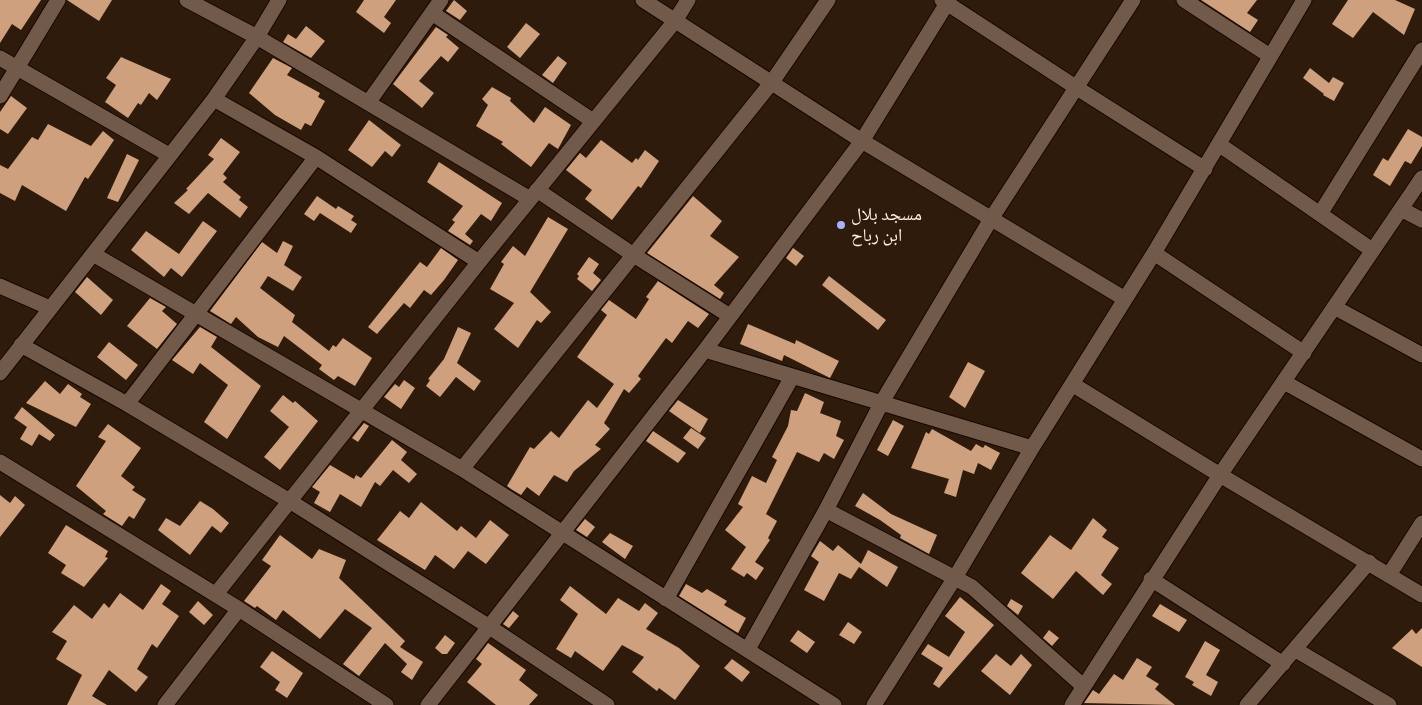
<!DOCTYPE html>
<html>
<head>
<meta charset="utf-8">
<style>
  body { margin:0 }
  canvas { display:block; background:#2f1b0c }
</style>
</head>
<body>
<canvas width="1422" height="705"></canvas>
<script>
const g = document.querySelector('canvas').getContext('2d');
g.lineJoin = 'round';
function fillPath(path, color) {
  g.fillStyle = color;
  g.fill(path, 'evenodd');
}
function shape(rows) {
  const path = new Path2D();
  for (const r of rows) {
    path.moveTo(r[0], r[1]);
    for (let i = 2; i < r.length; i += 2) path.lineTo(r[i], r[i + 1]);
  }
  return path;
}
function stroke(path, color, width, dash) {
  g.strokeStyle = color;
  g.lineWidth = width;
  g.lineCap = dash ? 'butt' : 'round';
  g.setLineDash(dash || []);
  g.stroke(path);
}
function label(font, color, halo, rows, align = 'center') {
  g.font = font + ' Manrope,"Noto Naskh Arabic",sans-serif';
  g.lineWidth = 5;
  g.setLineDash([]);
  g.textBaseline = 'middle';
  g.strokeStyle = halo;
  g.fillStyle = color;
  for (const [text, x, y, turn = 0] of rows) {
    g.save();
    g.translate(x, y);
    g.rotate((+turn || 0) * Math.PI / 180);
    g.textAlign = isNaN(turn) ? turn : align;
    if (halo) g.strokeText(text, 0, 0);
    g.fillText(text, 0, 0);
    g.restore();
  }
}
const building = shape([
  [0,0,41,0,21,30,12,24,0,43],
  [67,0,112,0,99,21],
  [364,0,396,0,384,17,391,23,384,33,356,12],
  [454,0,467,11,460,20,446,11],
  [1201,0,1257,0,1247,13,1258,20,1250,32],
  [1348,0,1395,0,1415,9,1404,35,1373,12,1353,38,1332,24],
  [526,23,540,34,520,58,507,47],
  [306,26,325,41,311,58,283,42,288,34,296,39],
  [436,27,448,35,446,37,459,48,448,62,441,56,419,81,434,93,422,108,393,84],
  [558,56,567,63,553,83,542,75],
  [121,57,171,79,157,100,149,93,141,105,138,103,128,118,105,102,116,85,106,78],
  [273,58,292,68,287,75,320,93,318,97,325,101,311,126,305,123,301,130,275,115,249,93],
  [1310,68,1329,83,1333,77,1344,83,1334,101,1323,95,1324,94,1303,78],
  [492,87,511,98,510,101,534,123,545,107,571,125,558,149,549,143,531,167,501,144,503,142,476,126,488,105,482,99],
  [11,96,27,108,8,134,0,129,0,112],
  [369,120,401,145,392,157,385,151,372,167,348,150],
  [48,124,91,146,103,131,114,140,88,179,85,177,66,211,22,185,15,201,0,193,0,165,8,169,32,137,38,140],
  [1408,129,1422,137,1422,146,1411,164,1405,161,1390,186,1373,175,1383,158,1388,161],
  [221,138,240,152,223,174,227,178,223,182,241,197,239,200,248,207,240,218,208,193,189,214,174,203,188,190,186,189,214,159,208,155],
  [601,140,632,163,636,158,638,160,645,150,659,161,641,188,638,186,612,220,585,199,592,190,566,170,580,153,586,158],
  [127,154,139,160,118,202,107,198],
  [439,162,502,203,491,221,481,214,465,234,473,241,470,245,448,231,455,222,452,220,463,206,427,182],
  [317,196,336,209,338,206,354,216,351,220,357,224,351,233,320,213,314,221,304,214],
  [693,196,722,221,710,236,739,257,714,285,724,293,720,299,647,253],
  [548,217,568,229,530,292,551,312,541,323,537,320,518,348,494,329,514,303,490,289,504,264,501,262,513,246,525,256],
  [203,221,217,231,182,277,171,268,164,277,131,250,146,231,179,254],
  [283,241,293,246,284,265,302,277,293,291,268,276,260,288,295,315,292,322,329,351,333,345,336,347,343,338,372,358,355,386,338,376,334,380,319,369,322,365,284,336,278,347,258,337,236,317,231,324,210,311,262,242,277,253],
  [441,248,458,260,444,280,431,295,424,290,410,308,404,303,377,334,368,327,420,262,427,267],
  [793,248,804,256,796,266,786,258],
  [589,257,599,264,593,273,601,280,592,291,577,279,579,276,577,274],
  [829,276,886,320,878,330,822,285],
  [87,277,113,300,101,315,75,292],
  [658,281,709,314,698,328,688,321,672,343,666,338,638,376,641,379,629,393,624,389,604,423,610,429,595,445,601,449,574,471,567,482,554,475,539,496,527,487,521,495,511,489,507,486,530,447,534,449,551,431,559,438,588,400,597,408,614,384,577,357,607,315,601,310,609,300,636,319,649,299,646,297],
  [150,298,166,307,162,311,177,324,157,349,127,326],
  [748,324,795,344,796,340,839,361,830,378,784,355,782,361,740,344],
  [200,327,217,337,211,347,261,386,227,439,204,422,228,385,200,363,193,374,172,360],
  [458,327,471,333,457,363,481,381,474,391,456,377,440,397,426,386,430,380,428,379,444,359],
  [109,342,138,365,126,380,97,357],
  [968,362,985,371,965,408,949,397],
  [404,380,415,388,401,409,384,397,395,384,399,387],
  [45,381,60,394,68,384,82,394,80,397,91,404,76,427,26,403],
  [805,393,824,402,820,413,841,421,836,436,844,440,834,459,824,453,819,462,797,452,766,514,777,521,768,538,770,540,755,562,764,568,756,580,747,573,744,577,731,569,746,547,725,530,743,507,738,504,752,476,766,483,777,460,772,457,788,426,791,410,797,411],
  [283,395,293,403,295,401,318,421,280,470,264,457,289,427,270,411],
  [678,400,708,419,700,433,669,411],
  [22,407,55,435,50,441,39,434,32,446,20,439,27,427,14,418],
  [893,420,904,426,888,456,877,450],
  [364,423,369,426,358,442,352,438],
  [108,424,141,448,121,476,135,487,132,490,146,499,134,519,129,516,122,526,103,514,106,511,76,486,106,441,98,437],
  [691,428,706,438,698,449,683,438],
  [932,429,971,451,976,444,983,448,985,445,1000,453,991,470,978,463,974,474,963,470,956,497,944,493,949,479,911,468,926,432,929,434],
  [653,431,686,453,678,463,646,441],
  [392,440,407,452,401,460,417,474,409,483,393,470,380,486,375,482,361,507,340,494,330,512,314,503,320,492,312,487,330,465,354,479,356,475,361,478],
  [863,493,891,514,937,535,929,554,900,538,901,535,880,520,855,506],
  [0,495,10,503,15,496,25,505,0,537],
  [200,501,213,509,229,523,221,533,212,526,190,555,158,530,166,518,180,526],
  [421,502,457,531,461,526,476,538,490,520,509,535,486,564,468,551,454,569,435,555,425,570,377,540,400,511,409,518],
  [1093,518,1107,530,1102,537,1119,548,1101,575,1112,584,1103,595,1076,571,1053,599,1021,573,1050,535,1071,550],
  [585,519,595,527,587,537,576,530],
  [66,525,108,551,105,557,108,558,84,587,61,573,66,565,48,553],
  [610,533,633,546,625,559,602,542],
  [280,535,312,559,319,549,346,560,339,578,405,641,400,647,423,662,412,680,401,672,407,664,385,643,359,676,343,664,372,628,345,609,320,639,283,610,276,620,257,606,255,608,244,601,271,566,262,560],
  [820,541,833,551,838,545,861,564,868,550,898,567,887,587,859,567,851,579,839,573,824,601,804,590,819,562,811,556],
  [161,584,171,591,162,604,179,616,157,648,152,644,137,669,148,677,136,692,109,670,92,696,107,705,67,705,82,675,56,659,67,641,52,632,74,605,92,619,104,603,109,608,120,593,143,610],
  [686,584,702,593,707,589,727,601,724,605,746,618,738,633,679,596],
  [570,586,606,614,618,598,639,611,645,603,658,613,646,629,679,648,700,666,675,700,659,688,657,691,632,672,644,657,622,645,603,671,575,651,571,658,556,649,578,614,560,600],
  [960,597,994,625,939,688,933,684,943,668,921,654,928,644,949,657,965,632,945,616],
  [1011,599,1023,606,1018,615,1007,606],
  [198,601,213,615,204,625,189,612],
  [1160,604,1187,620,1179,632,1152,616],
  [513,611,519,616,509,628,503,624],
  [848,622,862,632,854,644,839,635],
  [1422,628,1422,667,1392,648,1412,629,1416,634],
  [798,630,815,642,807,653,790,641],
  [1049,630,1059,638,1052,646,1043,638],
  [445,635,455,643,447,654,442,654,435,648],
  [1205,641,1220,650,1206,675,1218,682,1211,696,1192,685,1194,682,1185,677],
  [488,643,526,670,519,680,538,695,529,705,496,705,467,682,482,664,476,659],
  [272,651,303,673,287,698,275,690,280,682,260,667],
  [996,654,1011,666,1021,654,1032,665,1010,695,981,671],
  [1137,658,1152,667,1146,676,1159,684,1155,689,1175,705,1084,703,1093,690,1099,694,1114,674,1123,680],
  [732,659,750,672,742,682,724,668]
]);
const minor = shape([
  [187,0,257,37,530,199],
  [643,0,862,141,1125,299],
  [942,0,1077,88,1205,169],
  [1184,0,1270,56],
  [432,13,593,121],
  [0,58,169,155],
  [0,96,58,0],
  [214,99,316,157,479,262],
  [368,103,441,0],
  [1220,145,1372,250],
  [537,190,632,254,730,316],
  [1401,209,1422,220],
  [1320,214,1422,50],
  [1154,253,1304,353],
  [93,254,462,469,834,705],
  [0,286,50,308],
  [1334,307,1422,355],
  [21,345,127,404,288,500,488,626,607,705],
  [705,350,1032,448],
  [0,373,214,99,257,37,279,0],
  [1284,382,1422,459],
  [1072,384,1220,475,1422,595],
  [127,404,316,157],
  [0,462,239,609,386,705],
  [462,469,772,82,828,0],
  [826,510,972,587,1083,686],
  [1389,575,1422,523],
  [1151,579,1283,664],
  [216,594,479,262,675,21,688,0],
  [666,599,792,377],
  [748,649,826,510,882,402,991,219,1133,0],
  [1296,650,1389,705],
  [165,705,239,609],
  [428,705,705,350,862,141,949,0],
  [874,705,956,576,1032,448,1154,253,1304,0],
  [1072,705,1220,475,1422,178],
  [1247,705,1369,562]
]);
const markers = [
  [841,225,5,"#a6b1fc"]
];
const poiNames = [
  ["مسجد بلال",851,215],
  ["ابن رباح",851,236]
];
fillPath(building, '#cea07d');
stroke(minor, '#160600', 17);
stroke(minor, '#715a49', 15);
for (const [x, y, r, color] of markers) {
  const dot = new Path2D();
  dot.arc(x, y, r, 0, 2 * Math.PI);
  g.fillStyle = color;
  g.fill(dot);
  stroke(dot, '#2f1b0c', 2);
}
label('18px', '#fff1e7', '#2f1b0c', poiNames, 'left');
</script>
</body>
</html>
